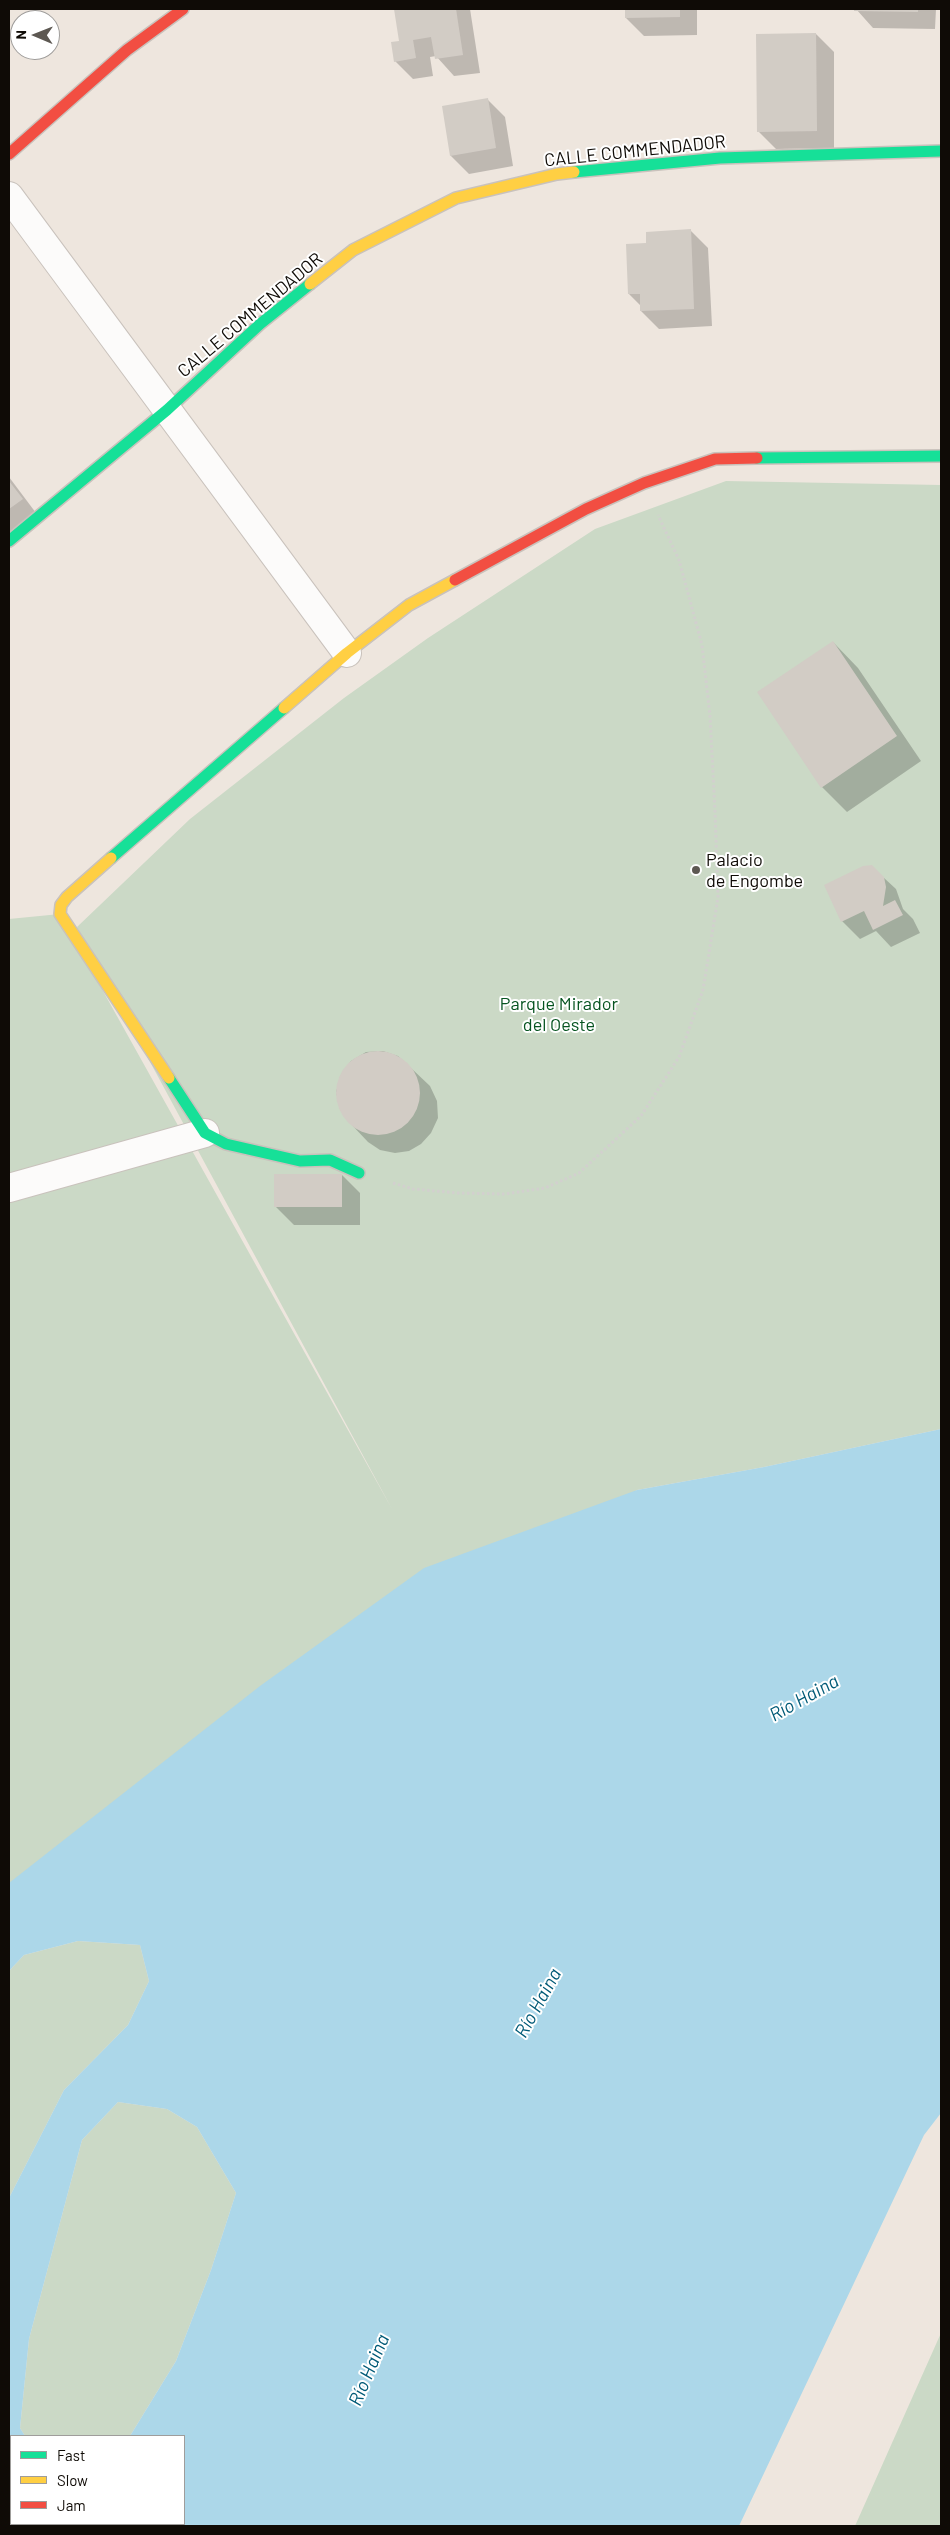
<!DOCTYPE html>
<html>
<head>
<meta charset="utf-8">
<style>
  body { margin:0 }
  #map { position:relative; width:950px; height:2535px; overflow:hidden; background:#eee6de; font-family:Barlow,sans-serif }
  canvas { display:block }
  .frame { position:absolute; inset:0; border:10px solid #0f0b06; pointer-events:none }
  .legend { position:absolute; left:10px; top:2435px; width:175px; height:90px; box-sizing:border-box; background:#fff; border:1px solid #9f9d9b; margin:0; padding:6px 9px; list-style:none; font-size:15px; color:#0f0b06 }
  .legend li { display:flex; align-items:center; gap:10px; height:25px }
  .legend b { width:25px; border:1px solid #9f9d9b }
  .north { position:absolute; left:10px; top:10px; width:50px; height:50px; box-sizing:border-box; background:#fff; border:1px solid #9f9d9b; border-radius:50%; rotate:271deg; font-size:14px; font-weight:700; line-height:20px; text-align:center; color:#0f0b06 }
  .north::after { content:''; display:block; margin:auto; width:18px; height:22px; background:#5d5852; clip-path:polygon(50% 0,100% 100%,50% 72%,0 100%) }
</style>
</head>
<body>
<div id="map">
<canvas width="950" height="2535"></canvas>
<div class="frame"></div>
<ul class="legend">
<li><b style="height:6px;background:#16e098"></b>Fast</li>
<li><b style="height:6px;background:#ffcf43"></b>Slow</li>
<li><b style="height:6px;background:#f24e42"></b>Jam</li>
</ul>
<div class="north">N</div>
</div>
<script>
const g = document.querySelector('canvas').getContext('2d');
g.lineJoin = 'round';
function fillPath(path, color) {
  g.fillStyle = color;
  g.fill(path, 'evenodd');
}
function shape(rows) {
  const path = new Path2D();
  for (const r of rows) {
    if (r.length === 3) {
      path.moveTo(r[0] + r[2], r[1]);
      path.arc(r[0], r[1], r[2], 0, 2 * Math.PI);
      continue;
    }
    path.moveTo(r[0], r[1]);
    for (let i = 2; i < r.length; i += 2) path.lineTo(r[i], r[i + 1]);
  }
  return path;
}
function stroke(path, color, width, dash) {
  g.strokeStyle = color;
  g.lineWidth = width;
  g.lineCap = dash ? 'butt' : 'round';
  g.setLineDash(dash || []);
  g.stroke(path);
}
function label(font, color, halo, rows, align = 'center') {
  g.font = font + ' Barlow,sans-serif';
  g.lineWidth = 4;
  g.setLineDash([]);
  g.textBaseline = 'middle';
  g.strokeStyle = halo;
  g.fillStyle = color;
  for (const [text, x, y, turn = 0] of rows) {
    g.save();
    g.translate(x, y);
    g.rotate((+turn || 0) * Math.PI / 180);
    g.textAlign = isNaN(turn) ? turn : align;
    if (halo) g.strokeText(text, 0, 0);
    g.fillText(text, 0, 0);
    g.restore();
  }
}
const green = shape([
  [726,481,941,485,941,1429,764,1467,637,1490,9,1884,9,919,60,914,392,1509,77,927,190,819,344,698,428,638,595,529],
  [78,1941,140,1945,149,1981,128,2025,64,2090,9,2198,9,1971,24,1955],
  [118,2102,167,2109,197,2127,236,2193,211,2270,176,2361,130,2436,25,2436,20,2428,29,2339,82,2140],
  [941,2333,941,2526,855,2526]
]);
const water = shape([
  [941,1429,941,2113,924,2135,739,2526,9,2526,9,2198,64,2090,128,2025,149,1981,140,1945,78,1941,24,1955,9,1971,9,1883,260,1686,424,1568,637,1490,764,1467],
  [118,2102,167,2109,197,2127,236,2193,211,2270,176,2361,130,2436,184,2436,184,2524,11,2524,11,2436,25,2436,20,2428,29,2339,82,2140]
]);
const shadow = shape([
  [395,9,470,9,480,73,454,76,436,56,430,57,433,76,413,79,395,61,401,42],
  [626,9,697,9,697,35,644,36,626,18],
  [856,9,936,9,935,29,873,28],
  [816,34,834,52,834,148,776,149,758,131],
  [487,99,505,117,513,166,469,174,451,156,443,107],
  [691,231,708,248,712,326,659,329,641,311,641,306,629,294,648,245],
  [9,477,39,517,9,540],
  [833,642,858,668,921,761,847,812,822,787],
  [871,866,896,889,903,909,913,919,920,933,891,947,876,931,860,939,842,921],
  [383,1051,398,1056,411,1068,430,1086,437,1101,438,1118,431,1133,421,1144,409,1151,395,1153,380,1150,368,1142,350,1123,340,1109,336,1092,341,1075,351,1061,366,1052],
  [342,1175,360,1193,360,1225,294,1225,276,1207]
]);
const building = shape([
  [394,9,456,9,463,55,435,59,431,37,413,40,416,58,394,62,391,42,399,41],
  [625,9,680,9,680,17,625,18],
  [854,9,918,9,918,12,854,11],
  [816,33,817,131,757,132,756,34],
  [488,98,496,148,450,156,442,106],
  [691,229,694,309,640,311,640,294,628,294,626,244,646,243,646,232],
  [9,481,23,499,9,509],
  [833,641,897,736,821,788,757,692],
  [872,865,884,877,886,887,883,906,895,900,903,915,873,930,864,911,841,922,824,885,863,866],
  [378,1093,42],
  [274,1174,342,1174,342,1207,274,1207]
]);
const path = shape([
  [393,1183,413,1189,458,1193,505,1194,545,1188,579,1173,641,1116,679,1057,703,990,718,897,715,812,710,716,702,645,679,560,658,515]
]);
const street = shape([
  [9,196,347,653],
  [9,1188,205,1133]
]);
const fast = shape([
  [574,172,720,158,941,151],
  [757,458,941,456],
  [9,541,167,410,260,324,310,284],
  [111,858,284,708],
  [169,1078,205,1133,226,1144,300,1161,330,1160,359,1173]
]);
const slow = shape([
  [310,284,353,250,456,198,557,174,574,172],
  [284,708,347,653,409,605,455,580],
  [111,858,67,897,61,905,60,914,169,1078]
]);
const jam = shape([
  [9,154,127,50,183,9],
  [455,580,586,509,644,483,715,459,757,458]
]);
const markers = [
  [696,870,5,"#5d5852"]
];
const streetNames = [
  ["CALLE COMMENDADOR",635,151,-6],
  ["CALLE COMMENDADOR",250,315,-40]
];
const poiNames = [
  ["Palacio",706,860],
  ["de Engombe",706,881]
];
const parkNames = [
  ["Parque Mirador",559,1004],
  ["del Oeste",559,1025]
];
const waterNames = [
  ["Río Haina",804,1698,-29],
  ["Río Haina",538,2003,-61],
  ["Río Haina",369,2370,-67]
];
fillPath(green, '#cbd9c6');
fillPath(water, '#acd7e9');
fillPath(shadow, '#0003');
fillPath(building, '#d2ccc5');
stroke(street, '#c9c2bc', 30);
stroke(fast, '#c9c2bc', 14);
stroke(slow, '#c9c2bc', 14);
stroke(jam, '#c9c2bc', 14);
stroke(path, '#d2d0ce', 3, [2.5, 2.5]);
stroke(street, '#fcfbfa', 28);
stroke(fast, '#16e098', 11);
stroke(slow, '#ffcf43', 11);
stroke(jam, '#f24e42', 11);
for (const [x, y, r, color] of markers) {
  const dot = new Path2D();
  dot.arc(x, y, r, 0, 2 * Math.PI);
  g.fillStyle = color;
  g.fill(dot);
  stroke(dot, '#fff', 2);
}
label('18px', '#0f0b06', '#fff', streetNames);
label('18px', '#0f0b06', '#fff', poiNames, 'left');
label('18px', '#075421', '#fff', parkNames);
label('italic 19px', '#005a77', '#fff', waterNames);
</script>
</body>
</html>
